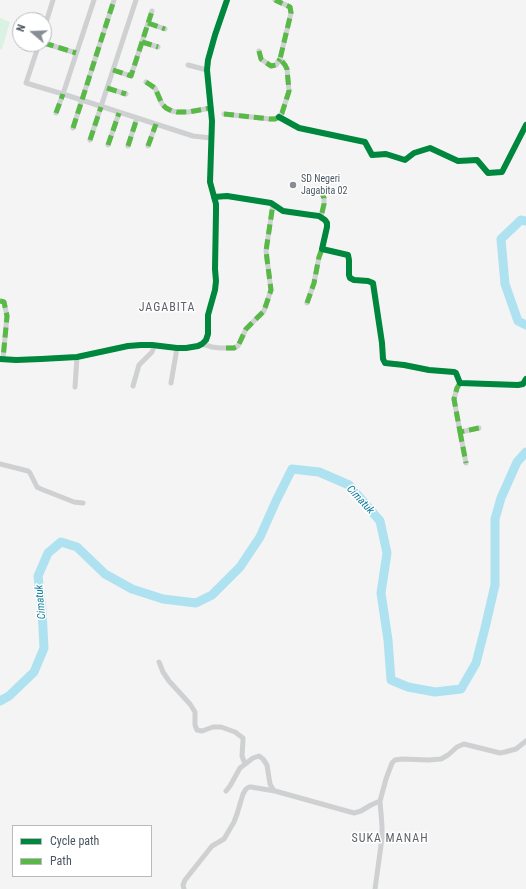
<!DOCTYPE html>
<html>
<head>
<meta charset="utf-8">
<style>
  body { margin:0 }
  #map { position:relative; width:526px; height:889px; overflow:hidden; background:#f4f4f4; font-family:"Roboto Condensed",sans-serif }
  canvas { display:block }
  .legend { position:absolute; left:12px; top:825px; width:140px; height:52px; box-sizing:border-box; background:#fff; border:1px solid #b7bbc0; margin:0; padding:5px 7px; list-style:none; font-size:12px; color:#4a5661 }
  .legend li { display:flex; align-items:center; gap:8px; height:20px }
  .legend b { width:20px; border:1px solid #b7bbc0 }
  .north { position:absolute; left:12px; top:12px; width:40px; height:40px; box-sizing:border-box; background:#fff; border:1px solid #b7bbc0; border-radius:50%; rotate:289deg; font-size:11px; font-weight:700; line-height:16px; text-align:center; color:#4a5661 }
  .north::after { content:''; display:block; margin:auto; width:14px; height:18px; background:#868d94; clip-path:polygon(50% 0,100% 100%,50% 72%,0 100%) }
</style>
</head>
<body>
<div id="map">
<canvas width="526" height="889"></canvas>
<ul class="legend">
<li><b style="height:5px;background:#00873e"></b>Cycle path</li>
<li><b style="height:5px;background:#58b947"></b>Path</li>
</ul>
<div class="north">N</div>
</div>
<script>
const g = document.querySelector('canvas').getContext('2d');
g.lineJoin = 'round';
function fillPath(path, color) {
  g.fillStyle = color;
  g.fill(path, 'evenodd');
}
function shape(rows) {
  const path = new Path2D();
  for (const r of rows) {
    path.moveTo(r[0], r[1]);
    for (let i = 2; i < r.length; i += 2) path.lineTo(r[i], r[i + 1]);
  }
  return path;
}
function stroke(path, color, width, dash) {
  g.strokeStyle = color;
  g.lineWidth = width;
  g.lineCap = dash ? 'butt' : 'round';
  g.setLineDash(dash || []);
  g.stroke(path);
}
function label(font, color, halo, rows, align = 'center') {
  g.font = font + ' "Roboto Condensed",sans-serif';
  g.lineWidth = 3;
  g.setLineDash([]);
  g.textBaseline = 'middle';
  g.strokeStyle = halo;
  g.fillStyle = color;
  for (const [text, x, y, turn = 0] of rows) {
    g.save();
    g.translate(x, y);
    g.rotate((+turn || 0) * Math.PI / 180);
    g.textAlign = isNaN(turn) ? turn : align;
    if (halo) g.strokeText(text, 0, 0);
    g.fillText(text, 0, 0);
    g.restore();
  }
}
const green = shape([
  [0,18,10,22,2,49,0,50]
]);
const river = shape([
  [526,221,521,220,501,239,505,284,518,321,526,325],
  [0,701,9,696,34,672,44,648,42,610,38,576,48,553,61,542,77,547,105,574,132,589,163,599,196,603,212,595,240,567,260,537,276,501,292,469,319,472,349,485,380,521,387,553,381,593,388,640,391,680,408,687,435,692,461,689,476,663,485,628,495,585,495,519,501,498,517,462,526,452]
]);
const minor = shape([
  [94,0,63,94,193,136,211,138],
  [148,23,165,29],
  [44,29,53,0],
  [142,42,158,47],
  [44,43,76,53],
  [39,44,26,83,63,94,56,113],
  [259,51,261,59,271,66,276,65,280,59],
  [188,65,207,70],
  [113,70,131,76,152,11],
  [146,82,155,88,162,104,166,108,172,111,177,112,188,112,211,108],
  [107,88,126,94],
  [224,114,270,119,275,119,279,117,282,113,289,91,287,69,285,65,280,59,291,13,290,7,275,0],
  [279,117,299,128,365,142,372,155,386,154,405,160,414,153,430,148,458,161,477,160,488,173,502,172,526,125],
  [73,128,114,0],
  [90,140,136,0],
  [108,145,119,113],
  [128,146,137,118],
  [148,146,156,124],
  [320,189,324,198,324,204,321,217],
  [214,197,227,196,271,203,283,211,311,215,319,216,325,220,327,223,327,227,322,249,348,255,349,260,349,275,350,278,354,280,368,281,373,283,382,343,383,359,385,363,404,365,429,370,454,372,456,373,460,383,518,385,523,384,526,379],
  [0,301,4,302,7,316,3,359],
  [307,303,314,283,319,257,322,249],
  [202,344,212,347,220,348,234,348,238,346,246,329,264,311,271,290,266,251,273,204],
  [0,359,16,360,41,359,77,357,128,346,141,345,152,345,177,348,186,348,198,346,202,344,206,340,208,334,208,315,215,290,216,281,215,269,216,212,216,204,210,182,212,121,207,70,208,60,215,35,227,0],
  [171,383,177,348],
  [460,383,457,388,454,399,460,432,479,428],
  [133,386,139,365,152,352,154,346],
  [75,387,77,357],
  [460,432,466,463],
  [0,464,28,471,30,473,37,487,41,489,74,502,83,503],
  [159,662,163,672,169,681,190,704,195,712,195,725,197,730,202,731,213,727,221,727,235,732,243,738,243,740,242,756,245,764],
  [226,791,230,786,240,768,253,758,259,756,263,759,267,765,270,784,274,791],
  [184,889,183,885,185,880,212,846,224,839,234,822,237,814,243,794,246,789,249,787,251,787,275,791,354,813,361,811,371,805,380,801],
  [375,889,382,838,382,826,380,801,386,779,392,763,395,760,402,759,428,760,441,759,448,755,457,747,464,744,500,753,505,752,516,749,526,741]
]);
const quiet = shape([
  [148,23,165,29],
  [142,42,158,47],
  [44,43,76,53],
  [259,51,261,59,271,66,276,65,280,59],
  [113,70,131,76,152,11],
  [146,82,155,88,162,104,166,108,172,111,177,112,188,112,211,108],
  [107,88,126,94],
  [56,113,63,94],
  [224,114,270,119,275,119,279,117,282,113,289,91,287,69,285,65,280,59,291,13,290,7,275,0],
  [73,128,114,0],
  [90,140,101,107],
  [108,145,119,113],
  [128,146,137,118],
  [148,146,156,124],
  [320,189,324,198,324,204,321,217],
  [0,301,4,302,7,316,3,359],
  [307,303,314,283,319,257,322,249],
  [226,348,234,348,238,346,246,329,264,311,271,290,266,251,273,204],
  [460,383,457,388,454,399,460,432,479,428],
  [460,432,466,463]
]);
const cycleway = shape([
  [279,117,299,128,365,142,372,155,386,154,405,160,414,153,430,148,458,161,477,160,488,173,502,172,526,125],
  [214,197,227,196,271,203,283,211,311,215,319,216,325,220,327,223,327,227,322,249,348,255,349,260,349,275,350,278,354,280,368,281,373,283,382,343,383,359,385,363,404,365,429,370,454,372,456,373,460,383,518,385,523,384,526,379],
  [0,359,16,360,41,359,77,357,128,346,141,345,152,345,177,348,186,348,198,346,202,344,206,340,208,334,208,315,215,290,216,281,215,269,216,212,216,204,210,182,212,121,207,70,208,60,215,35,227,0]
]);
const markers = [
  [293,185,4,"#868d94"]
];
const poiNames = [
  ["SD Negeri",301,179],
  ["Jagabita 02",301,191]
];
const waterNames = [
  ["Cimatuk",360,500,47],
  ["Cimatuk",41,602,-95]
];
const quarterNames = [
  ["JAGABITA",167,308],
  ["SUKA MANAH",390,839]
];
fillPath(green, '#d9f2e3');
stroke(river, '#aee2f0', 9);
stroke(minor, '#ced0d2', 5);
stroke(quiet, '#58b947', 5, [10, 5]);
stroke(cycleway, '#00873e', 6);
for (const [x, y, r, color] of markers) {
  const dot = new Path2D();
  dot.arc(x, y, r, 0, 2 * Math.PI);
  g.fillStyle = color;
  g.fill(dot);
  stroke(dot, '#fff', 1.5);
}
label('10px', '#4a5661', '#fff', poiNames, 'left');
label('italic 11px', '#0c7c9b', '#fff', waterNames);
g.letterSpacing = '1px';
label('12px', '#5f6368', '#fff', quarterNames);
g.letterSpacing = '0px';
</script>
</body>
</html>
